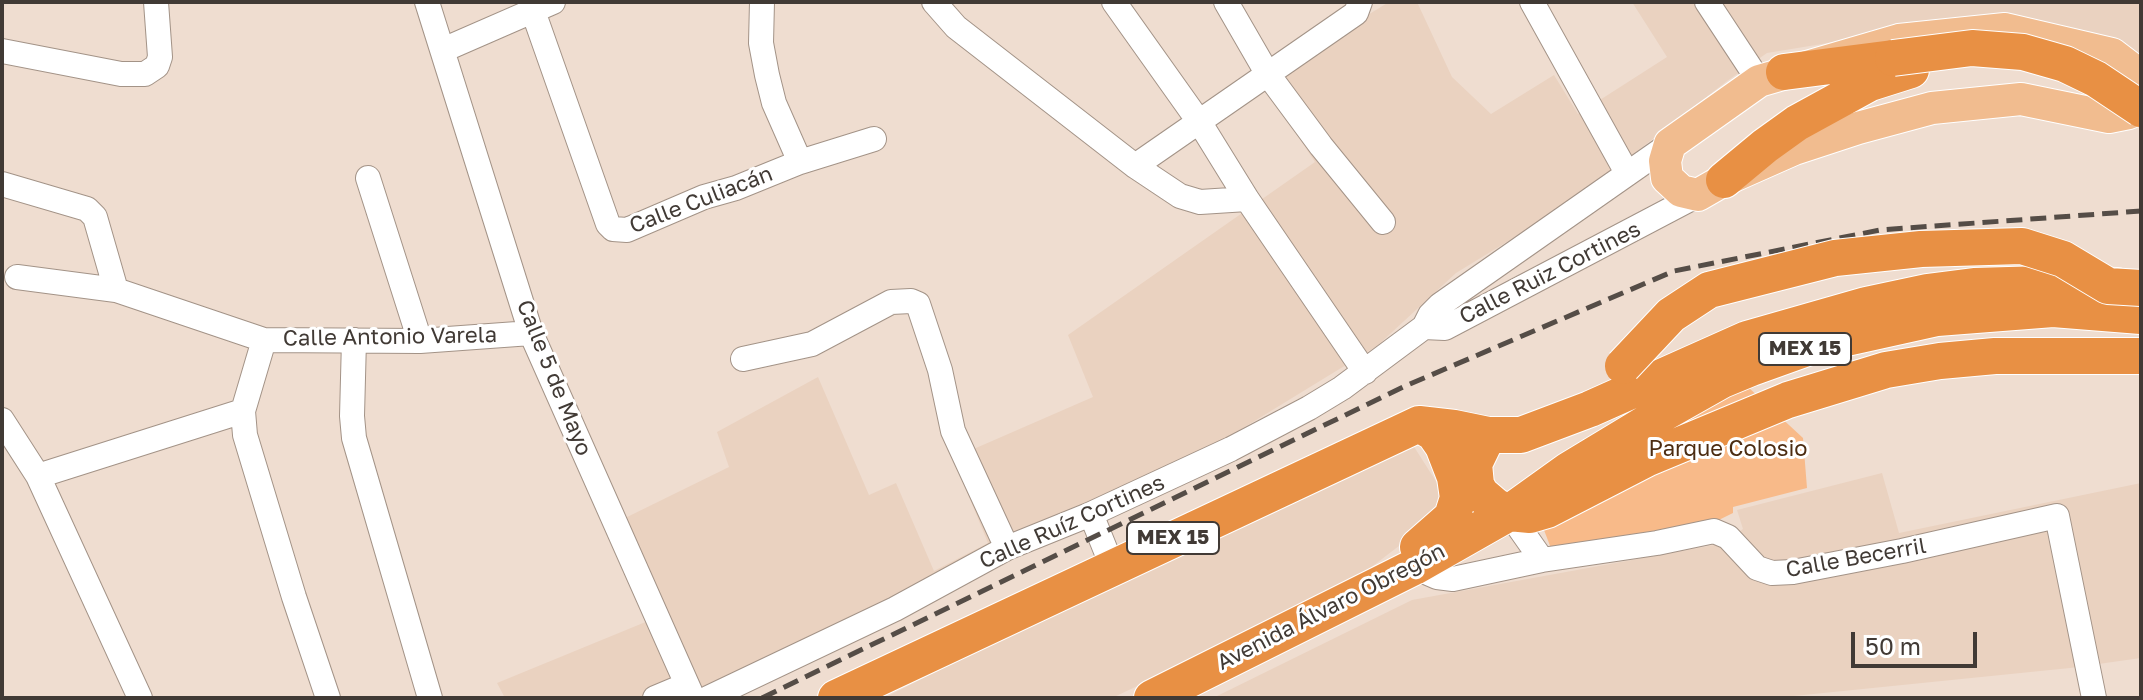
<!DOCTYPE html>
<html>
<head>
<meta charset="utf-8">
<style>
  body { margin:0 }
  #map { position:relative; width:2143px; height:700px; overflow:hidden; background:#efddd0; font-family:"Golos Text",sans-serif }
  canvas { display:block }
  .frame { position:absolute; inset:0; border:4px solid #413a35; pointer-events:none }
  .scale { position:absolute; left:1851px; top:632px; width:126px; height:36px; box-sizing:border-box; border:4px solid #413a35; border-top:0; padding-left:10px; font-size:24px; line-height:28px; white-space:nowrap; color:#413a35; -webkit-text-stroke:6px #fff; paint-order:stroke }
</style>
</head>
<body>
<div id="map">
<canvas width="2143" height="700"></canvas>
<div class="frame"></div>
<div class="scale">50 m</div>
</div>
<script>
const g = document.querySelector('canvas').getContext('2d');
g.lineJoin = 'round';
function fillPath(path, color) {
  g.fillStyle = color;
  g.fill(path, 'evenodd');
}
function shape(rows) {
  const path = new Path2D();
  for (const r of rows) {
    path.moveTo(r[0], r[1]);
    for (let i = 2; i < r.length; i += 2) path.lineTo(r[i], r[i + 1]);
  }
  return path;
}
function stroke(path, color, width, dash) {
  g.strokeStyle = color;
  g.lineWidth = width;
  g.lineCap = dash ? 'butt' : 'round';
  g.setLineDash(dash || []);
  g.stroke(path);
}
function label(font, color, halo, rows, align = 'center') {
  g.font = font + ' "Golos Text",sans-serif';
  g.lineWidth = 6;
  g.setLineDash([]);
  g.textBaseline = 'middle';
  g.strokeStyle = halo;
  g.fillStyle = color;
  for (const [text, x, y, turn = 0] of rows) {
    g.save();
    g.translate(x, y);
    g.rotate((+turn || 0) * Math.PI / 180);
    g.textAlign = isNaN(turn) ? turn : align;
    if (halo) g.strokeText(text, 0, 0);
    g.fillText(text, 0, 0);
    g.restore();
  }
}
const built = shape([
  [1389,2,1417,2,1452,77,1491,114,1554,75,1578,114,1667,57,1632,2,2141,2,2141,54,2040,33,1987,17,1767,53,1727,81,1572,202,1456,273,1377,346,1212,447,904,596,697,689,689,674,638,698,505,698,497,683,665,614,621,520,729,467,717,432,818,377,869,495,896,483,934,571,988,543,953,458,1093,397,1068,335,1315,162,1266,88,1353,24],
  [1411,442,1446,497,1408,539,1365,572,1169,671,1112,698,884,698,1122,578],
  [1882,473,1899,533,2141,483,2141,658,2070,668,1774,698,1213,698,1412,600,1720,544,1743,529,1737,510]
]);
const green = shape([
  [1734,374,1803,438,1807,488,1733,507,1733,513,1680,539,1552,551,1536,509]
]);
const minor = shape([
  [427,2,531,333,693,698],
  [762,2,761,43,767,75,774,103,800,162],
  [934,2,956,27,1135,166,1180,196,1200,202,1247,199],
  [1114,2,1200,123,1247,199,1365,372],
  [1226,2,1267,73,1321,146,1383,222],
  [1532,2,1627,173],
  [1707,2,1759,81],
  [533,11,608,224,613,229,627,230,704,197,736,188,800,162,874,139],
  [443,50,553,2],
  [2,51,121,74,145,74,157,66,160,57,156,2],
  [1135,166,1356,13,1360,2],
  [368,178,420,341],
  [2,184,87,209,95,217,116,290],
  [17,277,116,290,264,340,420,341,531,333],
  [1424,327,1445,328,1698,195],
  [264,340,243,411,245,435,294,597,328,698],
  [354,340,352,416,354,438,430,698],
  [743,359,812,344,891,302,911,301,918,304,940,370,953,431,1007,548],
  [2,420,38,476,140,698],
  [38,476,243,411],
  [1509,513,1542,560,1657,543,1714,531,1728,537,1757,568,1772,573,1793,572,1902,551,2057,516,2094,698],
  [1091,514,1112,566],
  [1414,567,1437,577,1453,579,1542,560],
  [655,698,686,685],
  [708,698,895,609,1007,548,1091,514,1231,449,1309,408,1342,388,1424,327,1430,315,1440,305,1670,144]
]);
const major = shape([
  [2005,29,2112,54,2133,70,2137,78,2140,86,2138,103,2129,113,2109,117,2021,99,1932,108,1858,128,1794,149,1724,180,1698,195,1681,191,1667,178,1665,161,1670,144,1759,81,1899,40,2005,29]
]);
const highway = shape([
  [1784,72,1893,58],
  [1724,180,1765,146,1797,123,1870,83,1911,70],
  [1488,435,1474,464,1476,485,1481,494,1495,506,1509,513,1530,515,1547,510,1646,459,1788,400,1886,370,1940,361,1995,356,2141,356],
  [1418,547,1452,517,1458,498,1455,477,1443,446,1434,433,1419,424],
  [836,698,1419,424,1454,428,1488,435,1521,435,1590,409,1747,339,1866,305,1927,292,1974,286,2044,284,2117,286],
  [1152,698,1414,567,1509,513,1569,470,1660,415,1722,380,1751,368,1815,345,1937,318,2053,309,2141,316]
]);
const rail = shape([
  [762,698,1403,387,1674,271,1880,230,2141,211]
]);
const highwayBridge = shape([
  [1893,58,1972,48,2023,52,2065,64,2096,79,2141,109],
  [1623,366,1671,315,1709,290,1835,258,1921,249,2022,246,2063,259,2108,286,2141,288]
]);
const shields = [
  [1805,349,92],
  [1173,538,92]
];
const shieldNames = [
  ["MEX 15",1805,349],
  ["MEX 15",1173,538]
];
const streetNames = [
  ["Calle Culiacán",701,200,-21],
  ["Calle Ruiz Cortines",1550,273,-27],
  ["Calle Antonio Varela",390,337,-1],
  ["Calle 5 de Mayo",554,378,68],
  ["Calle Ruíz Cortines",1072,522,-24],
  ["Calle Becerril",1856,558,-10],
  ["Avenida Álvaro Obregón",1331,607,-27]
];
const parkNames = [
  ["Parque Colosio",1728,449]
];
fillPath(built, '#ead2c0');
fillPath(green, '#f8ba89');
stroke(minor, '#a39387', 26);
stroke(major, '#fff', 34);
stroke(highway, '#fff', 38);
stroke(minor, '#fff', 24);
stroke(major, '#f1bc8f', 32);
stroke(highway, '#e89044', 36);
stroke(rail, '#554d47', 5, [16, 8]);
stroke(highwayBridge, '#fff', 38, []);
stroke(highwayBridge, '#e89044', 36);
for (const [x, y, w] of shields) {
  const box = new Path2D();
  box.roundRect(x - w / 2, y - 16, w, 32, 6);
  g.fillStyle = '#fff';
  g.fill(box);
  stroke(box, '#413a35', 2);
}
label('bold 20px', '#413a35', null, shieldNames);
label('22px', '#413a35', '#fff', streetNames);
label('22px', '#4c2c11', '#fff', parkNames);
</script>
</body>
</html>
